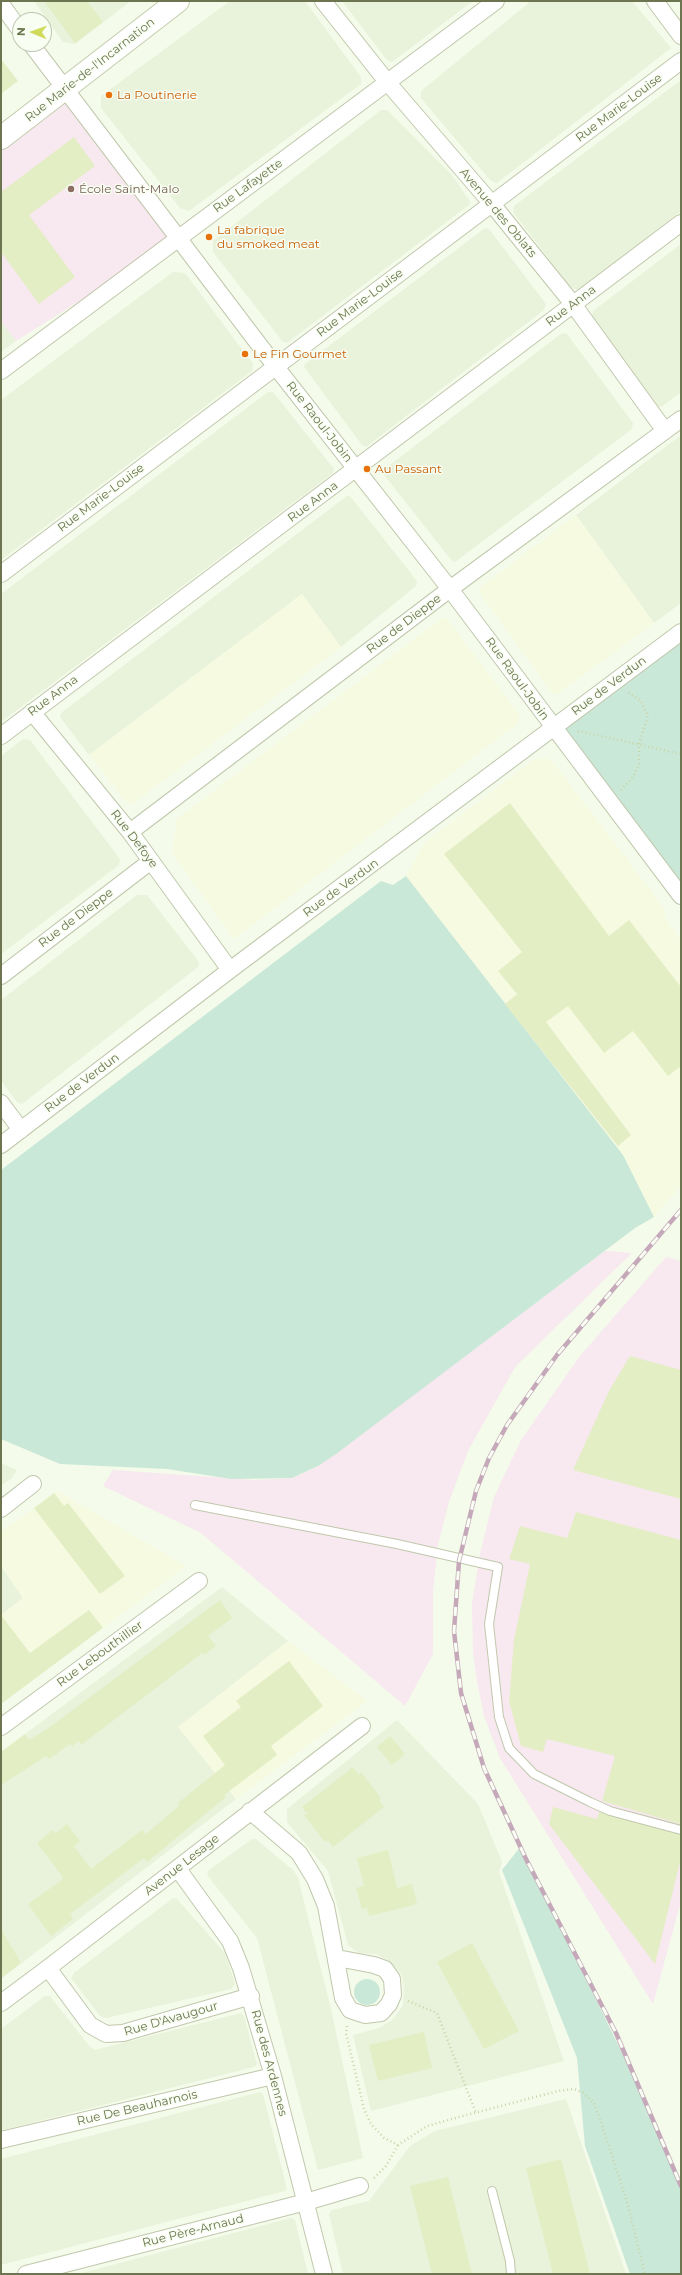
<!DOCTYPE html>
<html>
<head>
<meta charset="utf-8">
<style>
  body { margin:0 }
  #map { position:relative; width:682px; height:2275px; overflow:hidden; background:#f4fbeb; font-family:Montserrat,sans-serif }
  canvas { display:block }
  .frame { position:absolute; inset:0; border:2px solid #6d7550; pointer-events:none }
  .north { position:absolute; left:12px; top:12px; width:40px; height:40px; box-sizing:border-box; background:#f8fef2; border:1px solid #c0c7b1; border-radius:50%; rotate:272deg; font-size:11px; font-weight:700; line-height:16px; text-align:center; color:#6d7550 }
  .north::after { content:''; display:block; margin:auto; width:14px; height:18px; background:#d0da5c; clip-path:polygon(50% 0,100% 100%,50% 72%,0 100%) }
</style>
</head>
<body>
<div id="map">
<canvas width="682" height="2275"></canvas>
<div class="frame"></div>
<div class="north">N</div>
</div>
<script>
const g = document.querySelector('canvas').getContext('2d');
g.lineJoin = 'round';
function fillPath(path, color) {
  g.fillStyle = color;
  g.fill(path, 'evenodd');
}
function shape(rows) {
  const path = new Path2D();
  for (const r of rows) {
    if (r.length === 3) {
      path.moveTo(r[0] + r[2], r[1]);
      path.arc(r[0], r[1], r[2], 0, 2 * Math.PI);
      continue;
    }
    path.moveTo(r[0], r[1]);
    for (let i = 2; i < r.length; i += 2) path.lineTo(r[i], r[i + 1]);
  }
  return path;
}
function stroke(path, color, width, dash) {
  g.strokeStyle = color;
  g.lineWidth = width;
  g.lineCap = dash ? 'butt' : 'round';
  g.setLineDash(dash || []);
  g.stroke(path);
}
function label(font, color, halo, rows, align = 'center') {
  g.font = font + ' Montserrat,sans-serif';
  g.lineWidth = 3;
  g.setLineDash([]);
  g.textBaseline = 'middle';
  g.strokeStyle = halo;
  g.fillStyle = color;
  for (const [text, x, y, turn = 0] of rows) {
    g.save();
    g.translate(x, y);
    g.rotate((+turn || 0) * Math.PI / 180);
    g.textAlign = isNaN(turn) ? turn : align;
    if (halo) g.strokeText(text, 0, 0);
    g.fillText(text, 0, 0);
    g.restore();
  }
}
const residential = shape([
  [34,1,131,1,75,44,63,42],
  [230,1,305,1,361,77,361,84,189,211,180,208,101,108,101,96],
  [342,1,473,1,392,62,387,60],
  [531,1,632,1,671,48,497,183,490,180,421,98,421,91],
  [681,80,681,211,580,290,571,288,513,212,514,206],
  [381,110,387,110,451,174,470,201,469,205,287,343,283,342,213,252,213,241],
  [485,228,489,229,546,304,544,310,366,447,362,445,304,367,305,364],
  [681,244,681,392,661,407,656,406,592,317,593,311],
  [173,272,185,273,253,364,252,371,1,560,1,400],
  [1,321,16,341,1,352],
  [562,333,567,334,633,423,632,429,455,562,452,561,385,476,386,468],
  [268,392,273,392,334,469,333,473,1,722,1,594],
  [681,435,681,603,654,623,576,515],
  [347,496,350,496,417,581,416,586,341,647,302,594,89,755,60,717,61,713],
  [23,739,30,740,120,859,119,865,1,954,1,756],
  [137,895,147,895,199,962,198,967,22,1104,17,1102,1,1081,1,1000],
  [1,1463,17,1470,12,1478,1,1486],
  [1,1566,23,1598,1,1615],
  [222,1587,288,1641,179,1727,236,1799,1,1979,1,1752],
  [397,1720,478,1804,502,1862,499,1872,564,2061,371,2111,353,2035,379,2028,391,2021,399,2011,403,2005,404,1986,402,1975,391,1962,376,1954,359,1953,348,1945,328,1871,287,1822,287,1809],
  [252,1839,256,1839,294,1871,298,1878,331,2009,363,2158,318,2170,257,1938,207,1875,209,1870],
  [176,1898,225,1953,235,1984,231,1989,106,2018,100,2016,71,1978,75,1972,172,1899],
  [45,1996,50,1996,90,2047,95,2050,241,2013,244,2016,257,2064,254,2067,3,2130,1,2129,1,2029],
  [260,2092,263,2094,287,2189,285,2191,1,2265,1,2159],
  [566,2099,626,2274,343,2274,329,2214,332,2210,369,2201,410,2146,435,2131],
  [291,2218,295,2220,308,2274,78,2274]
]);
const commercial = shape([
  [576,515,654,623,556,695,553,694,481,595,480,588],
  [302,594,341,647,132,804,127,803,89,755],
  [442,618,447,619,519,714,518,723,234,939,172,853,177,819],
  [545,758,553,762,664,908,666,920,681,940,681,1185,654,1217,623,1155,406,876,424,843,533,760],
  [57,1491,186,1566,1,1704,1,1615,23,1598,1,1566,1,1532],
  [288,1641,367,1701,236,1799,178,1727]
]);
const education = shape([
  [65,90,179,238,16,341,1,321,1,140],
  [605,1251,632,1253,515,1367,468,1451,449,1502,438,1545,433,1591,433,1654,405,1706,201,1533,103,1486,113,1470,256,1480,292,1478,306,1472,318,1466],
  [666,1257,681,1261,681,1901,653,2004,500,1758,484,1716,477,1681,473,1653,472,1603,480,1554,494,1497,521,1440,580,1356]
]);
const green = shape([
  [681,632,681,896,553,728],
  [406,876,623,1155,654,1217,635,1228,336,1454,318,1466,292,1478,231,1479,167,1469,60,1464,1,1439,1,1170,381,881,393,885],
  [521,1846,650,2110,675,2168,681,2186,681,2274,630,2274,585,2146,577,2058,502,1870],
  [367,1992,13]
]);
const building = shape([
  [44,1,87,1,103,22,75,43],
  [1,59,18,81,1,94],
  [74,137,95,166,29,215,75,277,39,304,1,252,1,192],
  [510,803,609,936,629,920,681,987,681,1066,668,1076,633,1031,604,1053,568,1006,546,1022,631,1135,618,1146,505,1004,517,994,498,971,522,952,444,854],
  [630,1356,681,1370,681,1499,573,1470,609,1391],
  [54,1493,64,1506,68,1503,125,1576,100,1594,34,1508],
  [576,1512,681,1540,681,1824,602,1801,615,1756,547,1739,543,1752,521,1746,509,1701,514,1640,530,1564,509,1559,520,1526,567,1538],
  [220,1600,232,1618,208,1636,216,1646,204,1655,202,1653,81,1745,79,1741,72,1746,70,1744,49,1759,46,1756,1,1785,1,1752,25,1734,29,1740,50,1727],
  [89,1610,103,1628,1,1704,1,1615,30,1653],
  [289,1661,323,1706,271,1746,277,1755,224,1795,226,1797,147,1862,144,1858,70,1914,73,1919,51,1936,28,1904,62,1880,63,1877,37,1843,53,1830,56,1833,67,1824,80,1841,74,1846,91,1869,142,1830,146,1834,180,1805,178,1803,225,1765,203,1736,241,1707,236,1701],
  [390,1736,405,1754,392,1765,377,1747],
  [353,1767,359,1775,361,1772,381,1798,379,1800,384,1807,333,1847,328,1840,325,1842,304,1815,307,1814,302,1807],
  [553,1807,597,1819,599,1812,681,1835,681,1858,655,1964,549,1824],
  [388,1850,397,1888,412,1884,417,1904,369,1916,367,1908,362,1909,356,1888,364,1886,357,1858],
  [1,1929,21,1963,1,1978],
  [472,1943,519,2031,484,2049,437,1962],
  [424,2032,432,2068,378,2081,369,2045],
  [561,2159,590,2274,553,2274,526,2168],
  [448,2177,472,2274,432,2274,410,2186]
]);
const path = shape([
  [578,731,681,754],
  [621,790,633,777,639,765,639,744,648,716,641,701,628,692],
  [408,2001,437,2013,476,2113],
  [347,2026,346,2033,364,2109,371,2124,384,2138,398,2145,427,2126,459,2117,558,2091,574,2089,583,2093,594,2103,600,2119,627,2202,645,2274],
  [374,2178,386,2166,398,2145]
]);
const service = shape([
  [195,1505,397,1544,498,1567,489,1624,499,1717,509,1748,534,1774,590,1802,610,1811,681,1830],
  [492,2191,510,2261,511,2274]
]);
const minor = shape([
  [323,1,388,83,492,204,573,304,665,431],
  [655,1,681,36],
  [1,4,20,30],
  [31,44,276,367,450,589,681,896],
  [1,371,496,1],
  [1,574,681,61],
  [32,712,130,832,230,970],
  [1,736,681,223],
  [130,832,450,589,681,419],
  [1,976,151,861],
  [1,1103,21,1130],
  [1,1145,230,970,681,632],
  [1,1509,33,1484],
  [1,1727,199,1581],
  [250,1811,299,1853,315,1879,326,1906,343,1998,350,2010,365,2015,381,2013,389,2004,393,1995,392,1979,385,1969,374,1965,337,1958],
  [178,1869,230,1941,241,1968,273,2076,324,2274],
  [48,1968,90,2025,106,2034,123,2033,251,1996],
  [1,2003,48,1968,362,1726],
  [1,2140,273,2076],
  [26,2274,306,2202,360,2186]
]);
const secondary = shape([
  [1,138,178,1]
]);
const rail = shape([
  [681,1210,557,1355,507,1425,489,1458,476,1491,459,1561,454,1631,461,1693,484,1768,525,1857,616,2033,681,2186]
]);
const markers = [
  [109,95,4,"#e8710a"],
  [71,189,4,"#8d6e63"],
  [209,237,4,"#e8710a"],
  [245,354,4,"#e8710a"],
  [367,469,4,"#e8710a"]
];
const streetNames = [
  ["Rue Marie-de-l'Incarnation",90,70,-38],
  ["Rue Marie-Louise",619,108,-37],
  ["Rue Lafayette",248,186,-36],
  ["Avenue des Oblats",498,213,50],
  ["Rue Marie-Louise",360,303,-37],
  ["Rue Anna",571,306,-37],
  ["Rue Raoul-Jobin",319,422,52],
  ["Rue Marie-Louise",101,498,-37],
  ["Rue Anna",313,502,-37],
  ["Rue de Dieppe",404,624,-37],
  ["Rue Raoul-Jobin",517,679,54],
  ["Rue de Verdun",609,686,-37],
  ["Rue Anna",53,696,-37],
  ["Rue Defoye",134,839,53],
  ["Rue de Verdun",341,888,-36],
  ["Rue de Dieppe",76,918,-37],
  ["Rue de Verdun",82,1083,-37],
  ["Rue Lebouthillier",100,1654,-36],
  ["Avenue Lesage",182,1865,-38],
  ["Rue D'Avaugour",171,2019,-16],
  ["Rue des Ardennes",269,2063,75],
  ["Rue De Beauharnois",137,2108,-13],
  ["Rue Père-Arnaud",193,2231,-14]
];
const foodNames = [
  ["La Poutinerie",117,95],
  ["La fabrique",217,230],
  ["du smoked meat",217,244],
  ["Le Fin Gourmet",253,354],
  ["Au Passant",375,469]
];
const educationNames = [
  ["École Saint-Malo",79,189]
];
fillPath(residential, '#e9f2da');
fillPath(commercial, '#f6fae0');
fillPath(education, '#f8e8f0');
fillPath(green, '#cae8d8');
fillPath(building, '#e4eec5');
stroke(service, '#c0c8ac', 10);
stroke(minor, '#c0c8ac', 18);
stroke(secondary, '#c4cdad', 24);
stroke(path, '#c9d4a8', 2.5, [1, 3]);
stroke(service, '#fff', 8);
stroke(minor, '#fff', 16);
stroke(secondary, '#fff', 22);
stroke(rail, '#c5a9ba', 4.5);
stroke(rail, '#f8fef2', 3, [9]);
for (const [x, y, r, color] of markers) {
  const dot = new Path2D();
  dot.arc(x, y, r, 0, 2 * Math.PI);
  g.fillStyle = color;
  g.fill(dot);
  stroke(dot, '#f8fef2', 1.5);
}
label('12px', '#6d7550', '#f8fef2', streetNames);
label('12px', '#c56008', '#f8fef2', foodNames, 'left');
label('12px', '#785e54', '#f8fef2', educationNames, 'left');
</script>
</body>
</html>
